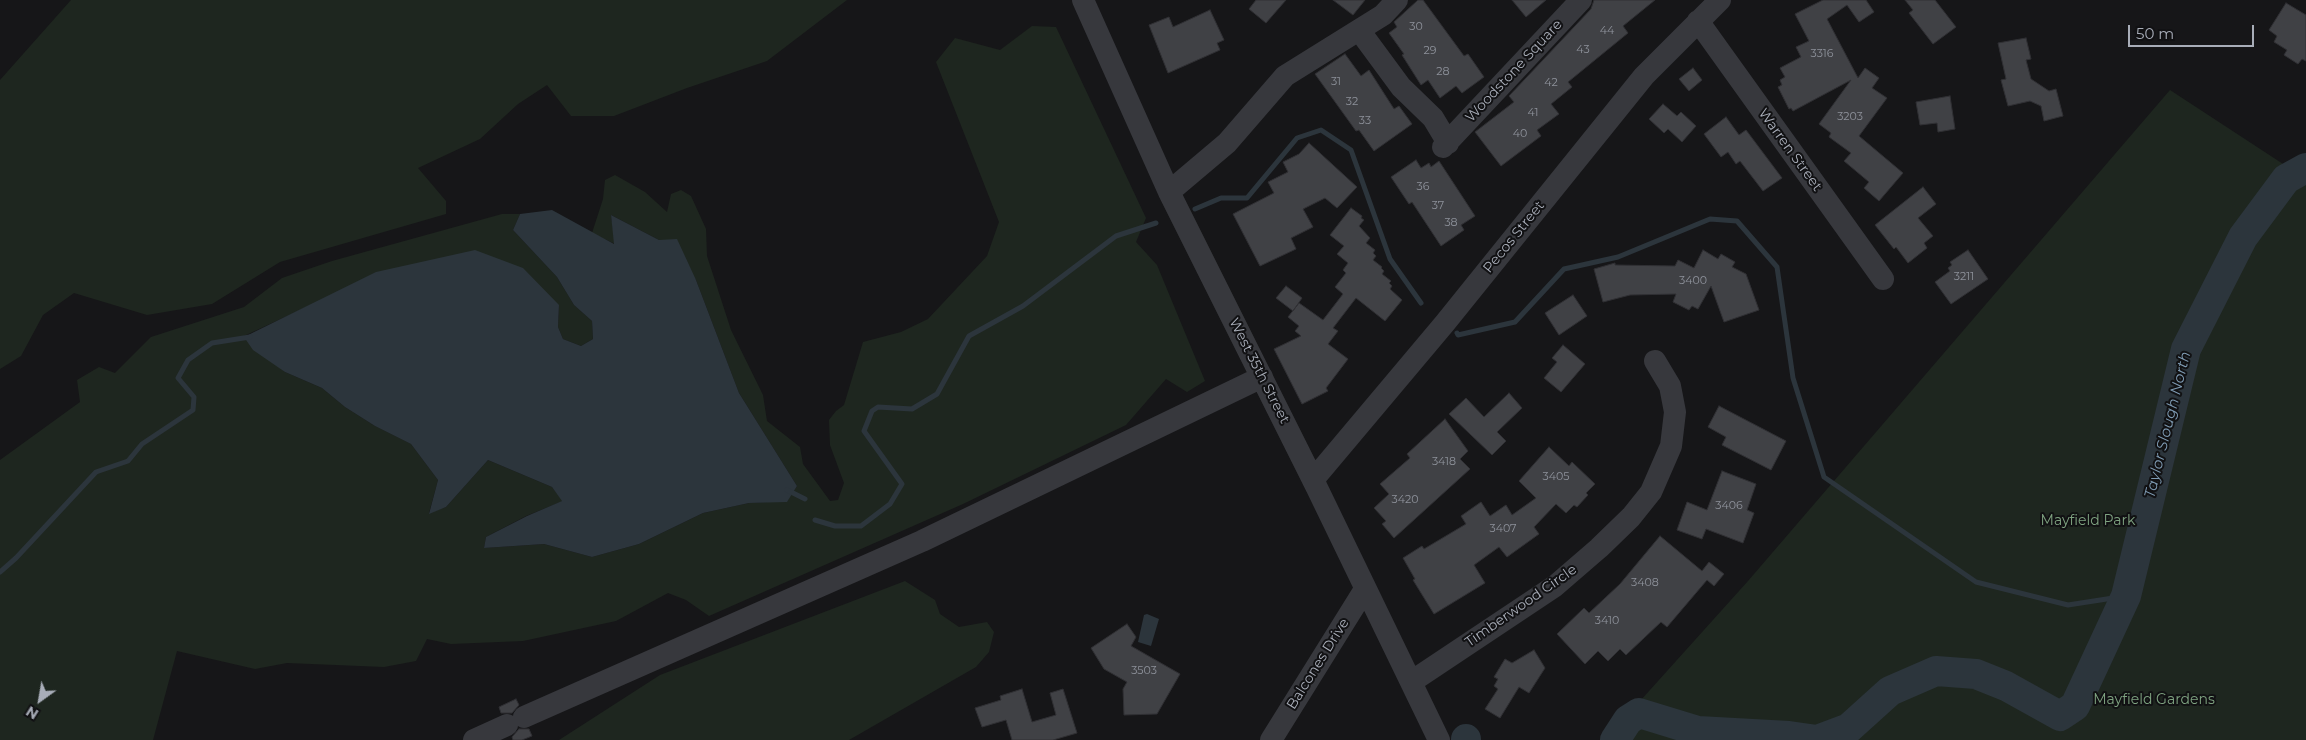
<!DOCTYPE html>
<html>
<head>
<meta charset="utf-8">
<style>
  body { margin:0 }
  #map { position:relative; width:2306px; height:740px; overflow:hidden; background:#161618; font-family:Montserrat,sans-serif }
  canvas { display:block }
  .north { position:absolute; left:15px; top:675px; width:50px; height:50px; -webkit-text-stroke:4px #111113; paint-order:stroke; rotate:212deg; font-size:14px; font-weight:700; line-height:20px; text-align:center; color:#a8adb8 }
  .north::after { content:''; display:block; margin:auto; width:18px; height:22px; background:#a8adb8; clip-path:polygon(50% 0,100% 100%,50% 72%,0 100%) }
  .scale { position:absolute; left:2128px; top:25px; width:126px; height:22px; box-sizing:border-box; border:2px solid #a8adb8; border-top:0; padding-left:6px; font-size:15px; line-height:18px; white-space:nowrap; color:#a8adb8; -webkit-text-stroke:4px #111113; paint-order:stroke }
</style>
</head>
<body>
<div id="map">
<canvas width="2306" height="740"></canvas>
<div class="north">N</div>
<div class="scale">50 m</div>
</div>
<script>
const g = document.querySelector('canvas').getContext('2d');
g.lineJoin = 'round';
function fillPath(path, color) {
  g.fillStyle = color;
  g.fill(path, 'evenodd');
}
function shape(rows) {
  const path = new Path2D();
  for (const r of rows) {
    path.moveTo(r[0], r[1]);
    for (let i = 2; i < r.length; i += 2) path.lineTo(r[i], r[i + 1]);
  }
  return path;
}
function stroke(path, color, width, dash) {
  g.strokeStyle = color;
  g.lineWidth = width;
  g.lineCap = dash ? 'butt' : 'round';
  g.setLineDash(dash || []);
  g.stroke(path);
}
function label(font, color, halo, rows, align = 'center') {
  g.font = font + ' Montserrat,sans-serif';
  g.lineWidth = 4;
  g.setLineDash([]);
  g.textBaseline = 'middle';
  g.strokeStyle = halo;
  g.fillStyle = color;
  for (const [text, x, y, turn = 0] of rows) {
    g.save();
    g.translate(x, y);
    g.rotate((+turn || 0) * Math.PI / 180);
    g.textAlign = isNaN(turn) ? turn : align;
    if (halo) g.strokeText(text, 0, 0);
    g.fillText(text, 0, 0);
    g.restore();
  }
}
const green = shape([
  [71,0,847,0,767,61,687,88,614,116,571,116,547,85,518,104,480,139,418,168,446,201,446,214,280,262,212,304,147,315,74,293,43,315,21,356,0,369,0,80],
  [1032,26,1056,27,1146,218,1136,242,1157,265,1205,381,1187,392,1166,379,1126,425,963,504,709,616,686,600,668,593,616,621,523,641,451,644,427,639,416,661,384,667,287,663,255,669,177,651,153,740,0,740,0,460,80,402,77,380,99,367,115,373,151,337,244,307,282,278,332,261,502,214,520,214,513,230,557,277,574,305,592,321,593,339,581,346,563,339,558,327,559,305,313,304,244,336,285,372,322,388,345,407,375,426,411,444,438,480,429,513,446,507,488,460,552,487,563,501,526,516,486,537,484,548,544,544,592,557,639,544,703,513,749,503,787,501,797,486,739,393,696,280,659,240,611,215,615,244,592,233,603,199,605,180,615,175,645,192,667,212,671,194,681,190,691,196,706,229,707,256,731,330,763,395,767,421,800,447,803,464,830,501,838,500,844,483,830,445,829,420,836,411,844,405,863,342,901,332,928,319,987,256,999,222,936,62,955,38,1000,50],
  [2170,90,2306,179,2306,740,1605,740,1748,581],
  [905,581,935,600,940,614,959,627,987,622,994,632,989,652,976,667,849,740,559,740,660,675]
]);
const water = shape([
  [552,210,614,244,611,215,659,240,677,239,696,280,739,393,797,486,787,502,749,503,703,513,639,544,592,557,544,544,484,548,486,537,527,516,562,501,552,487,488,460,446,507,429,514,438,480,411,444,375,426,345,407,322,388,285,372,253,350,244,337,376,272,475,250,523,268,559,305,558,327,563,339,581,346,593,339,592,321,574,305,557,277,513,230,520,214],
  [1147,614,1159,619,1151,646,1138,642,1144,615]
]);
const stream = shape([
  [1195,209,1221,198,1247,198,1297,138,1321,130,1351,150,1390,259,1421,303],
  [1457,333,1458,335,1515,322,1564,269,1618,257,1710,219,1737,221,1777,267,1793,378,1824,477,1976,582,2068,605,2126,596],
  [787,490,805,499],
  [815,520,835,526,861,526,890,504,902,484,864,431,872,411,878,407,912,409,937,394,969,336,1023,306,1116,236,1156,223],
  [0,572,16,558,96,472,128,461,142,444,193,410,194,397,178,378,188,360,212,343,250,337]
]);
const river = shape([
  [1466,739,1466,740],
  [1615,740,1628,720,1639,713,1698,731,1789,736,1817,740,1849,728,1890,691,1936,671,1976,674,2006,686,2060,716,2075,706,2126,596,2186,349,2243,237,2286,179,2306,168]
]);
const building = shape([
  [1256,0,1286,0,1266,23,1249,9,1256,0],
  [1333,0,1365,0,1353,15,1333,0],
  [1418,0,1423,0,1464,56,1468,54,1484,77,1462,93,1456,86,1440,98,1428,80,1421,85,1402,55,1404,54,1389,33,1397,27,1394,22,1418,0],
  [1512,0,1546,0,1526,17,1512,0],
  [1594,0,1655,0,1623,26,1628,33,1568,82,1572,87,1551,104,1559,114,1537,130,1541,136,1501,166,1475,132,1514,102,1509,96,1591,9,1594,0],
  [1823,0,1866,0,1874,12,1859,22,1847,5,1827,19,1858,78,1865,68,1879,78,1872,88,1887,98,1859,136,1903,173,1879,201,1864,188,1869,182,1844,161,1851,153,1829,137,1831,133,1819,124,1851,80,1793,111,1791,108,1789,109,1778,87,1782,85,1780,80,1785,77,1780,68,1801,57,1796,47,1809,41,1795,14,1823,0],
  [1905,0,1935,0,1956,27,1933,44,1909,13,1913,10,1905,0],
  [2286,3,2306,15,2306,61,2302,59,2298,64,2284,55,2287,50,2274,42,2277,36,2269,30,2286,3],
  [1210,10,1224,40,1217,43,1220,50,1168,73,1149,25,1169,17,1173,27,1210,10],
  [2026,38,2031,59,2026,60,2031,79,2049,91,2056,89,2063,116,2044,121,2041,106,2030,101,2008,106,2001,80,2006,79,1998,43,2026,38],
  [1345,54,1361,76,1369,70,1394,109,1399,106,1412,124,1374,151,1359,130,1356,131,1315,74,1345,54],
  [1693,68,1702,80,1689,91,1679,79,1693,68],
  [1950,96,1955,129,1938,132,1937,123,1920,125,1916,102,1950,96],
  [1663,104,1677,116,1681,112,1696,126,1682,142,1668,129,1664,133,1649,119,1663,104],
  [1726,117,1739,135,1746,130,1782,178,1763,191,1740,161,1736,164,1728,152,1721,157,1704,134,1726,117],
  [1309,143,1357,187,1337,208,1325,198,1303,209,1313,227,1291,238,1296,249,1260,266,1233,214,1274,193,1268,182,1288,172,1283,162,1299,154,1309,143],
  [1416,160,1421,168,1429,163,1431,167,1439,161,1475,216,1461,225,1464,230,1441,246,1412,202,1409,204,1391,177,1416,160],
  [1923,187,1936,204,1918,218,1933,236,1924,243,1927,248,1908,263,1896,247,1894,249,1875,225,1923,187],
  [1351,208,1362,216,1361,218,1364,220,1359,226,1370,238,1366,243,1375,250,1373,253,1376,256,1373,260,1382,267,1381,268,1384,271,1382,274,1391,281,1389,283,1392,286,1390,289,1402,300,1385,321,1356,298,1333,328,1338,331,1328,344,1348,359,1326,388,1328,391,1302,404,1274,349,1301,336,1295,331,1299,326,1288,317,1299,303,1323,320,1343,294,1335,287,1346,273,1343,270,1348,263,1337,254,1344,246,1330,235,1351,208],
  [1703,250,1718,259,1721,254,1735,262,1732,267,1746,274,1759,310,1724,322,1711,286,1698,309,1692,306,1689,310,1673,302,1676,294,1630,295,1603,302,1594,269,1615,263,1615,265,1675,266,1678,260,1694,268,1703,250],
  [1968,250,1988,279,1951,304,1935,282,1950,271,1948,268,1952,265,1950,262,1968,250],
  [1286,286,1302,298,1293,311,1276,298,1286,286],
  [1573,295,1587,316,1559,335,1545,313,1573,295],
  [1563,345,1585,364,1561,392,1544,378,1557,362,1552,358,1563,345],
  [1509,393,1522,408,1497,432,1506,441,1492,455,1449,414,1466,398,1484,417,1509,393],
  [1719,406,1786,441,1771,470,1722,445,1726,437,1708,427,1719,406],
  [1445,419,1468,451,1460,459,1470,469,1394,538,1382,524,1386,521,1374,508,1389,494,1380,484,1410,458,1407,454,1445,419],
  [1549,447,1569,466,1572,462,1595,484,1586,493,1588,495,1577,507,1574,505,1566,513,1556,504,1534,527,1539,534,1507,557,1499,547,1474,565,1485,583,1434,614,1413,580,1415,579,1403,558,1422,546,1424,549,1466,524,1461,516,1481,502,1490,516,1506,505,1512,515,1536,498,1519,481,1549,447],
  [1722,471,1756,484,1747,510,1754,513,1743,543,1706,529,1702,539,1677,530,1687,502,1707,510,1722,471],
  [1660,536,1702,571,1709,562,1724,574,1714,586,1707,580,1667,627,1661,622,1626,655,1620,649,1608,661,1598,651,1585,664,1557,634,1584,608,1589,613,1620,584,1660,536],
  [1127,624,1136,637,1131,646,1180,674,1157,714,1124,715,1123,689,1127,682,1104,669,1091,648,1127,624],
  [1534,650,1545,668,1529,693,1519,687,1500,718,1485,709,1498,689,1494,686,1498,679,1494,677,1505,659,1512,663,1534,650],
  [1022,689,1032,722,1056,715,1050,693,1063,689,1077,733,1053,740,1012,740,1006,720,982,727,975,708,1001,700,1000,696,1022,689],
  [516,699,519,705,512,713,501,713,499,707,516,699],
  [519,729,529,729,532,736,522,740,513,740,512,737,519,729]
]);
const minor = shape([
  [1083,0,1169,192,1317,488,1439,740],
  [1698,21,1883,279],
  [1359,30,1401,87,1433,118,1448,143],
  [1443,147,1581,0],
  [1169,192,1227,143,1285,76,1383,15,1397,0],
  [1313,480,1445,323,1644,76,1720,0],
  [1411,682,1555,586,1599,548,1631,517,1651,492,1671,446,1675,412,1670,386,1655,361],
  [524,717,922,541,1262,377],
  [474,740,507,725],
  [1271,740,1365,589]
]);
const numberNames = [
  ["30",1416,27],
  ["44",1607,31],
  ["43",1583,50],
  ["29",1430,51],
  ["3316",1822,54],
  ["28",1443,72],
  ["31",1336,82],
  ["42",1551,83],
  ["32",1352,102],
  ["41",1533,113],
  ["3203",1850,117],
  ["33",1365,121],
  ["40",1520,134],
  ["36",1423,187],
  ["37",1438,206],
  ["38",1451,223],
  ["3211",1964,277],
  ["3400",1693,281],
  ["3418",1444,462],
  ["3405",1556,477],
  ["3420",1405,500],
  ["3406",1729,506],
  ["3407",1503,529],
  ["3408",1645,583],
  ["3410",1607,621],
  ["3503",1144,671]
];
const streetNames = [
  ["Woodstone Square",1514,71,-47],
  ["Warren Street",1790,150,54],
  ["Pecos Street",1514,237,-51],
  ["West 35th Street",1259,371,63],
  ["Timberwood Circle",1521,606,-35],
  ["Balcones Drive",1318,664,-58]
];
const parkNames = [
  ["Mayfield Park",2088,521],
  ["Mayfield Gardens",2154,700]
];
const waterNames = [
  ["Taylor Slough North",2168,425,-76]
];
fillPath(green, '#1e261f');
fillPath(water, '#2c353c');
stroke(stream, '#2c353c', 5);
stroke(river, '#2c353c', 30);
fillPath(building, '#404145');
stroke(building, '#303034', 1);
stroke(minor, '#37383d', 22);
label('11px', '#8e929b', null, numberNames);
label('14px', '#a8adb8', '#111113', streetNames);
label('14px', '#7fa381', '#111113', parkNames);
label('italic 15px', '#7f9bb3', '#111113', waterNames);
</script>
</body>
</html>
